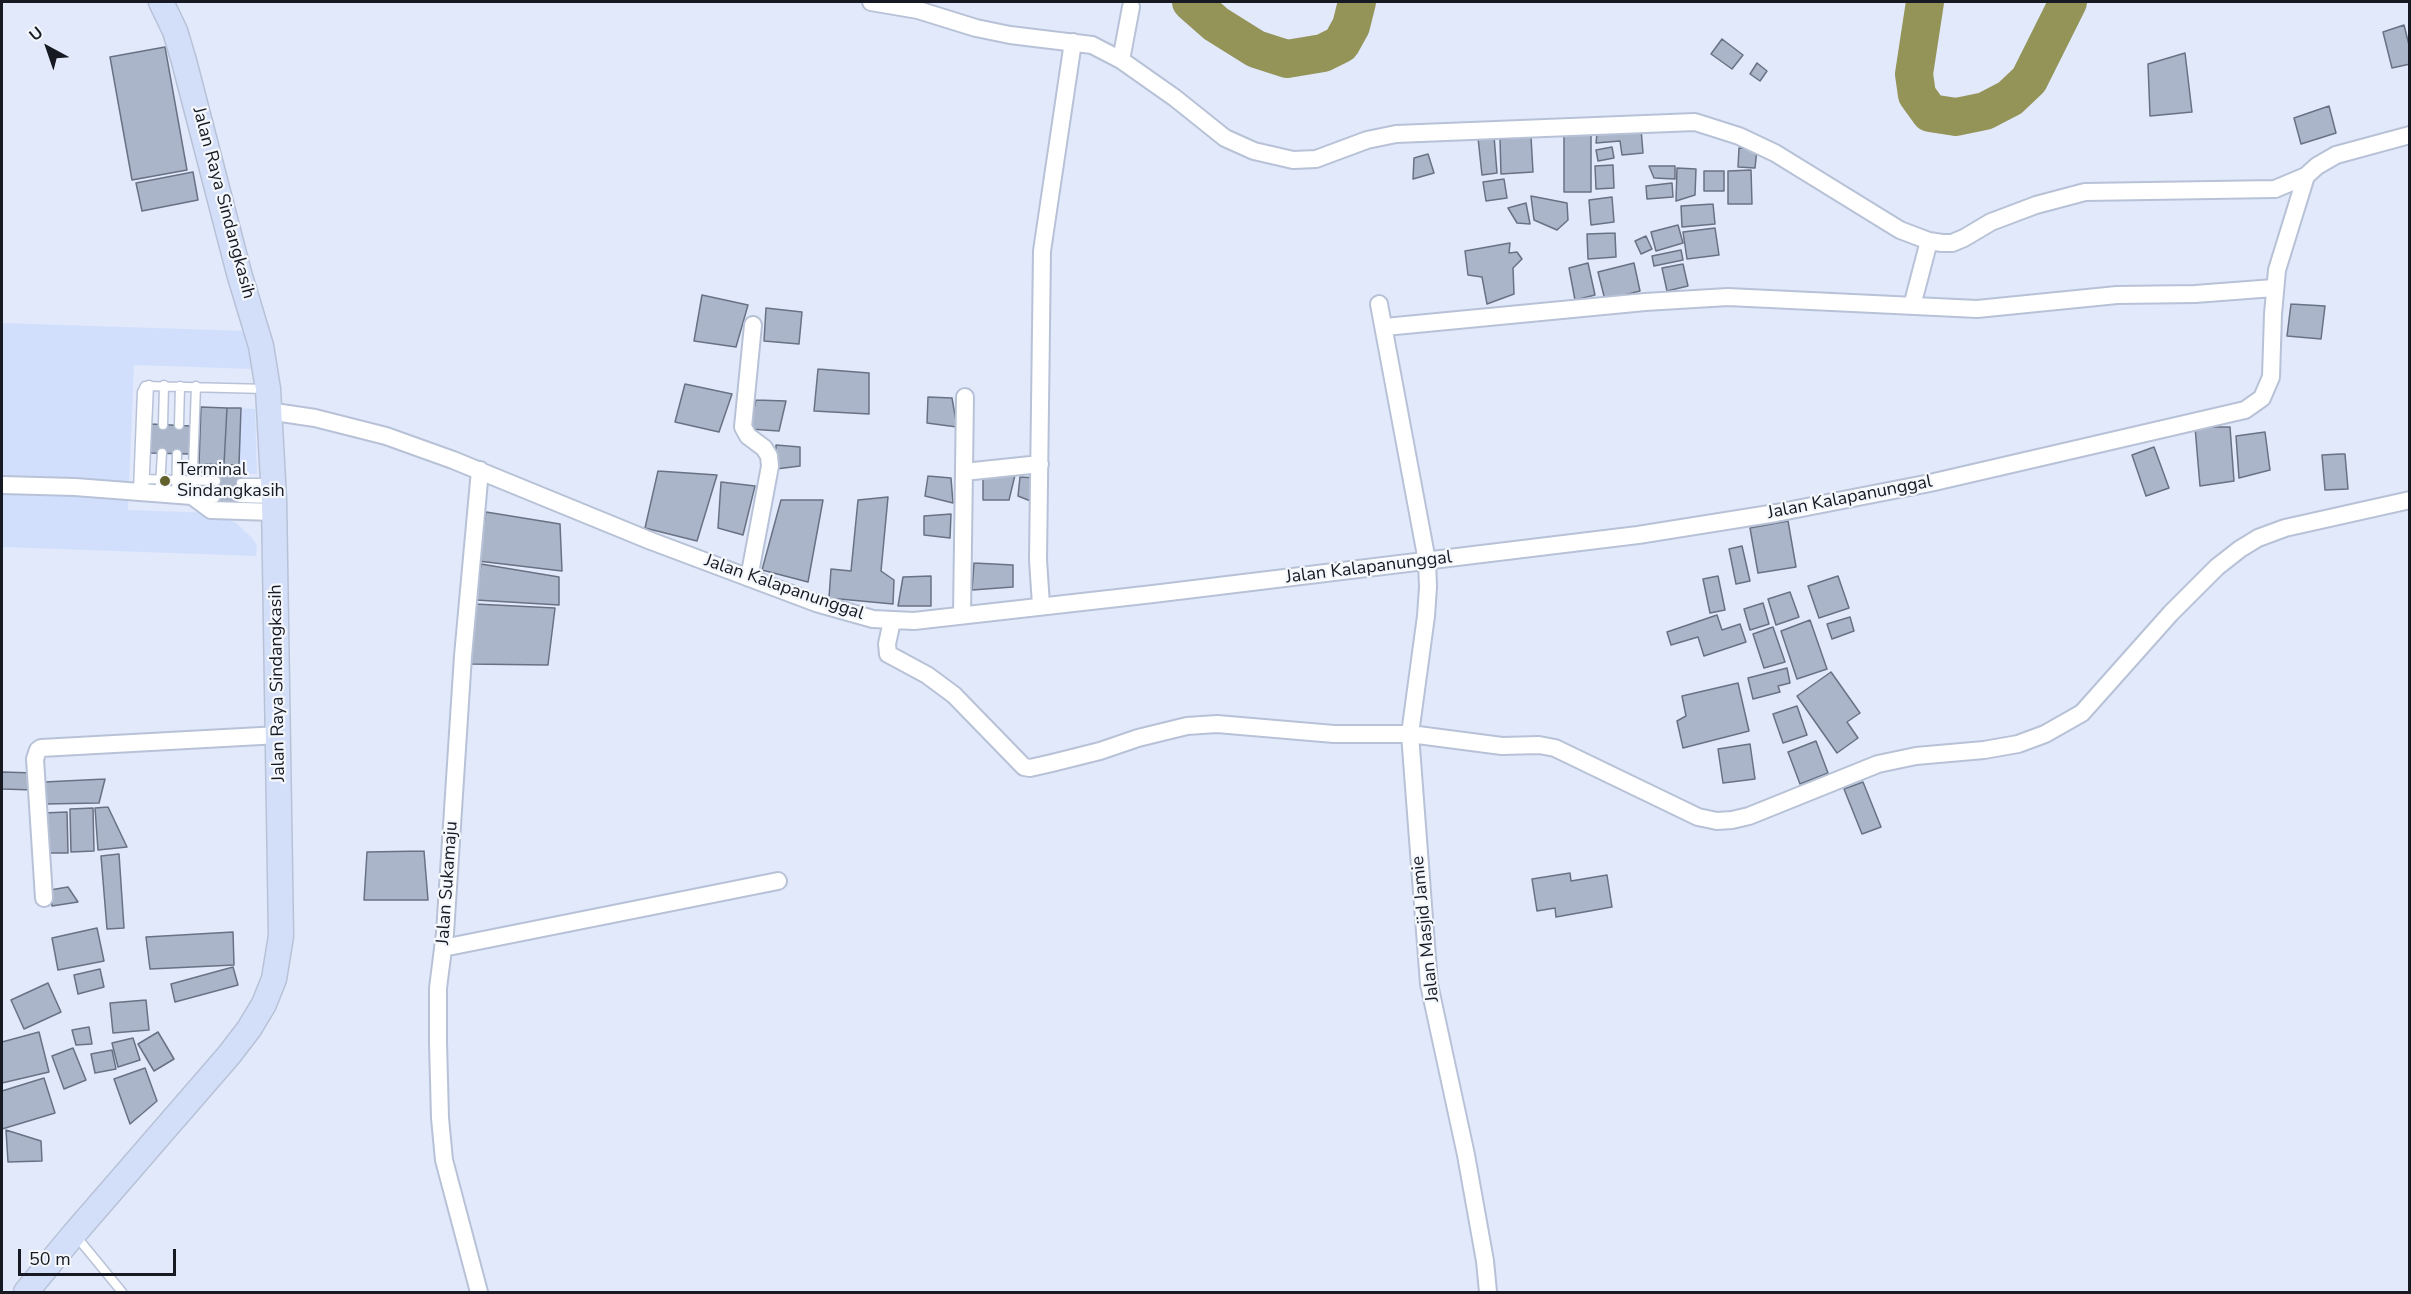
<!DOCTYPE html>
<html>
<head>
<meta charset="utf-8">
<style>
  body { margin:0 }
  #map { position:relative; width:2411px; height:1294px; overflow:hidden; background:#e1e9fb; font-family:"Nunito Sans",sans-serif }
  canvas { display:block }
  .frame { position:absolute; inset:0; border:3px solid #171a22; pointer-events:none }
  .north { position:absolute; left:18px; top:18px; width:60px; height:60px; -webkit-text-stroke:4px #f4f7fb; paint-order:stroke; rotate:320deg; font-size:16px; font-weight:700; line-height:24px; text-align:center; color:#171a22 }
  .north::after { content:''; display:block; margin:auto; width:21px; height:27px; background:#171a22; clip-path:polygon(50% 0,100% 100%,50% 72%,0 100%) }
  .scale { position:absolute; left:18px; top:1249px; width:158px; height:27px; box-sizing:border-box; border:3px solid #171a22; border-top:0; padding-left:8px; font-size:18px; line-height:21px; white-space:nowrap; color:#171a22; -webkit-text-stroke:4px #f4f7fb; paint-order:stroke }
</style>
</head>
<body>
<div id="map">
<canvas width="2411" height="1294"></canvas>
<div class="frame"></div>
<div class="north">U</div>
<div class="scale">50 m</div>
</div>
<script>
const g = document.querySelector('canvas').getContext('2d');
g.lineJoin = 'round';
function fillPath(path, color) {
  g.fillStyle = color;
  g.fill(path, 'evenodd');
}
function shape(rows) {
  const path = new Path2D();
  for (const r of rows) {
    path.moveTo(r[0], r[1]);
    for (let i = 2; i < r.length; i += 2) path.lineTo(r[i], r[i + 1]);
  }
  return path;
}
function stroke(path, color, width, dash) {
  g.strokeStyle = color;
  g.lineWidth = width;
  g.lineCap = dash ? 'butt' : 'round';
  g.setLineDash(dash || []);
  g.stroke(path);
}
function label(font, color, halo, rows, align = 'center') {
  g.font = font + ' "Nunito Sans",sans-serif';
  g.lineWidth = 4.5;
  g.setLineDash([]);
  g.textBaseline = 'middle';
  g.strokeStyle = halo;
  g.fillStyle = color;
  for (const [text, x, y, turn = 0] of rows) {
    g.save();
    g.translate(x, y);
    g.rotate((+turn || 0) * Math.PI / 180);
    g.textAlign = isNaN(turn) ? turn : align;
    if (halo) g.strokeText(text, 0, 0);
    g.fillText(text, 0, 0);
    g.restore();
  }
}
const built = shape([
  [2,323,246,331,254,369,134,365,128,510,215,513,223,516,236,523,253,539,257,546,256,556,2,547],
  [201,407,255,409,257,474,199,472]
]);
const river = shape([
  [1191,2,1216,24,1256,49,1287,59,1323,53,1341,44,1351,26,1357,2],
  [1925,2,1914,74,1917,95,1930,113,1956,117,1985,111,2010,98,2029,80,2068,2]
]);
const building = shape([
  [2404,25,2410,49,2410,64,2392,68,2383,32,2404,25],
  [1722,39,1743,55,1732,69,1711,54,1722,39],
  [165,47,187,170,132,180,110,57,165,47],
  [2185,53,2192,112,2150,116,2148,64,2185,53],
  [1757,63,1767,71,1760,81,1750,74,1757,63],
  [2329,106,2336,133,2301,144,2294,118,2329,106],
  [1641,129,1643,153,1622,155,1620,141,1596,143,1597,133,1641,129],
  [1564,133,1591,133,1591,192,1564,192,1564,133],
  [1494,136,1497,173,1482,175,1478,138,1494,136],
  [1531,137,1533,172,1501,174,1500,139,1531,137],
  [1612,147,1614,158,1598,161,1596,150,1612,147],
  [1739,148,1757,149,1755,168,1738,167,1739,148],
  [1428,154,1434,173,1413,179,1414,158,1428,154],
  [1613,165,1614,188,1596,189,1595,166,1613,165],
  [1649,166,1675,166,1675,179,1654,178,1649,166],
  [1677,168,1696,169,1695,195,1676,201,1677,168],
  [1751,170,1752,204,1728,204,1728,171,1751,170],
  [1704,171,1724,171,1724,191,1704,191,1704,171],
  [193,172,198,200,142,211,136,183,193,172],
  [1504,179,1507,198,1486,201,1483,182,1504,179],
  [1672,183,1673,197,1647,199,1646,186,1672,183],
  [1531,196,1567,203,1568,220,1557,230,1534,220,1531,196],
  [1612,197,1614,222,1591,225,1589,200,1612,197],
  [1526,203,1530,224,1517,223,1508,208,1526,203],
  [1713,204,1715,224,1682,227,1681,206,1713,204],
  [1678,225,1683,243,1656,251,1651,232,1678,225],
  [1715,228,1719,255,1687,259,1683,232,1715,228],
  [1615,233,1616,257,1588,259,1587,234,1615,233],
  [1646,236,1652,249,1641,254,1635,241,1646,236],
  [1510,243,1509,253,1517,252,1522,259,1513,268,1514,294,1487,304,1482,277,1468,275,1465,251,1510,243],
  [1681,250,1683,260,1654,266,1652,256,1681,250],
  [1588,263,1595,295,1575,300,1569,268,1588,263],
  [1634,263,1640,291,1605,300,1598,272,1634,263],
  [1683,264,1688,286,1667,291,1662,268,1683,264],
  [702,295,748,305,736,347,694,341,702,295],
  [2291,304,2325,306,2321,339,2287,336,2291,304],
  [766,308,802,312,799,344,764,341,766,308],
  [818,369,869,373,869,414,814,411,818,369],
  [685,384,732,394,719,432,675,422,685,384],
  [928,397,952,398,957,427,927,423,928,397],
  [756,400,786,401,779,431,749,429,756,400],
  [201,407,227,408,224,465,199,464,201,407],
  [227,408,241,408,239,465,224,465,227,408],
  [150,424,191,426,190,454,149,453,150,424],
  [2195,427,2230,427,2234,481,2200,486,2195,427],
  [2265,432,2270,470,2239,478,2236,436,2265,432],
  [776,445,800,447,800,466,776,469,776,445],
  [2154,447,2169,488,2146,496,2132,455,2154,447],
  [2340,454,2345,454,2348,489,2325,490,2322,455,2340,454],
  [199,464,239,465,238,473,199,472,199,464],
  [658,471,717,475,697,541,645,528,658,471],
  [216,472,241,473,240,508,215,507,216,472],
  [1015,475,1009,500,983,500,983,477,1015,475],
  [928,476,951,478,953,503,925,496,928,476],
  [1020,477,1037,478,1033,502,1018,496,1020,477],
  [721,482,755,486,743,535,718,528,721,482],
  [888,497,881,571,894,580,893,604,829,598,831,569,851,571,858,500,888,497],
  [781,500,823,500,808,582,762,570,781,500],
  [486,512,560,524,562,571,478,561,486,512],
  [951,514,950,538,924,535,924,516,951,514],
  [1788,521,1796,567,1758,573,1750,528,1788,521],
  [1742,546,1750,581,1736,584,1729,549,1742,546],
  [974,563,1013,565,1013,587,972,590,974,563],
  [481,564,559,577,559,605,476,600,481,564],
  [931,576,931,606,898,606,903,577,931,576],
  [1718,576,1725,610,1710,613,1703,579,1718,576],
  [1838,576,1849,608,1819,618,1808,586,1838,576],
  [1790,592,1799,617,1776,625,1768,599,1790,592],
  [1763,603,1769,624,1750,630,1744,609,1763,603],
  [475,604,555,608,548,665,468,664,475,604],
  [1717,615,1722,630,1740,624,1746,642,1704,656,1698,637,1671,645,1667,632,1717,615],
  [1850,617,1854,631,1832,639,1827,624,1850,617],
  [1810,620,1827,669,1797,679,1781,631,1810,620],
  [1773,627,1785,662,1764,668,1753,634,1773,627],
  [1787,668,1790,683,1778,686,1780,692,1753,699,1748,678,1787,668],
  [1831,672,1860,713,1847,722,1858,738,1837,753,1797,696,1831,672],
  [1738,683,1749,731,1683,748,1677,721,1686,716,1682,696,1738,683],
  [1797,706,1807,735,1783,743,1773,714,1797,706],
  [1816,741,1828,773,1800,784,1788,752,1816,741],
  [1750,744,1755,779,1723,783,1718,749,1750,744],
  [2,772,35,773,34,790,2,789,2,772],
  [105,779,99,803,45,804,44,782,105,779],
  [1863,782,1881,827,1862,834,1844,789,1863,782],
  [108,807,127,847,98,850,95,808,108,807],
  [93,808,94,851,71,852,70,809,93,808],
  [67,812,68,853,44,853,43,813,67,812],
  [424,851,428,900,364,900,367,852,424,851],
  [119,854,124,928,107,929,101,856,119,854],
  [1570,873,1571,881,1607,875,1612,907,1556,917,1555,908,1537,911,1532,879,1570,873],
  [68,887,78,902,52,906,50,890,68,887],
  [97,928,104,961,58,970,52,938,97,928],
  [233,932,234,965,150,969,146,937,233,932],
  [233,967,238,985,175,1002,171,984,233,967],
  [100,969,104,987,78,994,74,975,100,969],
  [48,983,61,1012,24,1029,11,1000,48,983],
  [146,1000,149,1030,113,1033,110,1003,146,1000],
  [89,1027,92,1044,76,1045,72,1030,89,1027],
  [39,1032,49,1072,2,1083,2,1042,39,1032],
  [158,1032,174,1059,154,1071,138,1044,158,1032],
  [133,1038,140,1060,118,1067,112,1043,133,1038],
  [73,1048,86,1080,64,1089,52,1056,73,1048],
  [112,1050,116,1069,95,1073,91,1054,112,1050],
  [145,1068,157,1101,130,1124,114,1079,145,1068],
  [44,1078,55,1113,2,1129,2,1091,44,1078],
  [6,1130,41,1141,42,1161,8,1162,6,1130]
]);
const service = shape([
  [196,386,192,496,215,498],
  [163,425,164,385],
  [179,425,180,386],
  [141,479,216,481],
  [241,483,271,483],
  [160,485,162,453],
  [138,491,142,392,145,386,267,389],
  [144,492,149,385],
  [176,495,177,454],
  [240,498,273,499],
  [76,1236,122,1292]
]);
const minor = shape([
  [871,2,918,10,976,28,1010,35,1092,45,1121,60,1175,98,1225,138,1254,151,1293,160,1316,159,1367,140,1396,134,1695,122,1739,136,1775,153,1900,230,1929,241,1942,243,1952,243,1964,238,1991,222,2036,205,2085,192,2275,189,2306,176,2317,166,2336,155,2410,135],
  [1121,60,1131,7],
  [1379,304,1427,561,1428,587,1426,616,1410,734,1429,984,1466,1155,1485,1261,1488,1292],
  [1912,306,1929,241],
  [1385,327,1645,302,1728,297,1977,309,2117,295,2195,294,2274,288],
  [268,411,315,418,386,436,453,460,651,541,816,603,873,619,914,621,1153,594,1638,535,1776,513,1930,483,2245,410,2262,398,2271,377,2273,314,2277,270,2306,176],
  [964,472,1040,464],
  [2,485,75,487,192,496,211,510,274,512],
  [749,578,770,466,769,456,764,448,748,436,743,427,753,325],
  [1041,605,1038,560,1042,251,1073,42],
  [962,615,965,397],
  [892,621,887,644,888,654,927,675,954,695,1024,767,1030,768,1052,763,1100,751,1138,738,1187,726,1217,724,1334,734,1410,734,1502,746,1539,745,1555,748,1698,817,1717,821,1732,820,1749,816,1878,764,1916,756,1984,750,2018,744,2045,734,2082,713,2171,613,2217,567,2240,549,2258,538,2285,528,2410,500],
  [44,898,35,759,38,750,41,748,279,735],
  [443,948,778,881],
  [479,1292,444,1160,440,1118,438,1042,438,988,445,933,463,656,480,470]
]);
const secondary = shape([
  [26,1292,74,1234,229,1055,249,1029,264,1004,274,979,281,936,274,499,268,389,261,346,239,273,184,61,175,31,161,2]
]);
const markers = [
  [165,481,6,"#62612e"]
];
const streetNames = [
  ["Jalan Raya Sindangkasih",223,203,75],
  ["Jalan Kalapanunggal",1850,498,-11],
  ["Jalan Kalapanunggal",1369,568,-7],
  ["Jalan Kalapanunggal",784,588,19],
  ["Jalan Raya Sindangkasih",278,683,-91],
  ["Jalan Sukamaju",448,883,-86],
  ["Jalan Masjid Jamie",1426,929,-96]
];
const poiNames = [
  ["Terminal",177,471],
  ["Sindangkasih",177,492]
];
fillPath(built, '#d2dffc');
stroke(river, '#949358', 38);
fillPath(building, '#aab5c9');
stroke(building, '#697285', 1.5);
stroke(service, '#b8c2d7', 11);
stroke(minor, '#b8c2d7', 20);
stroke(secondary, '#b8c2d7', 27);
stroke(service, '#fff', 8);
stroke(minor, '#fff', 16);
stroke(secondary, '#d3def9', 24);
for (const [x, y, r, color] of markers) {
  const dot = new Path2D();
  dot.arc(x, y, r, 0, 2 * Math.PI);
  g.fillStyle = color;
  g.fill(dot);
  stroke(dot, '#f4f7fb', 2);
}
label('18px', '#171a22', '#f4f7fb', streetNames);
label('18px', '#171a22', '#f4f7fb', poiNames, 'left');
</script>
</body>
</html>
